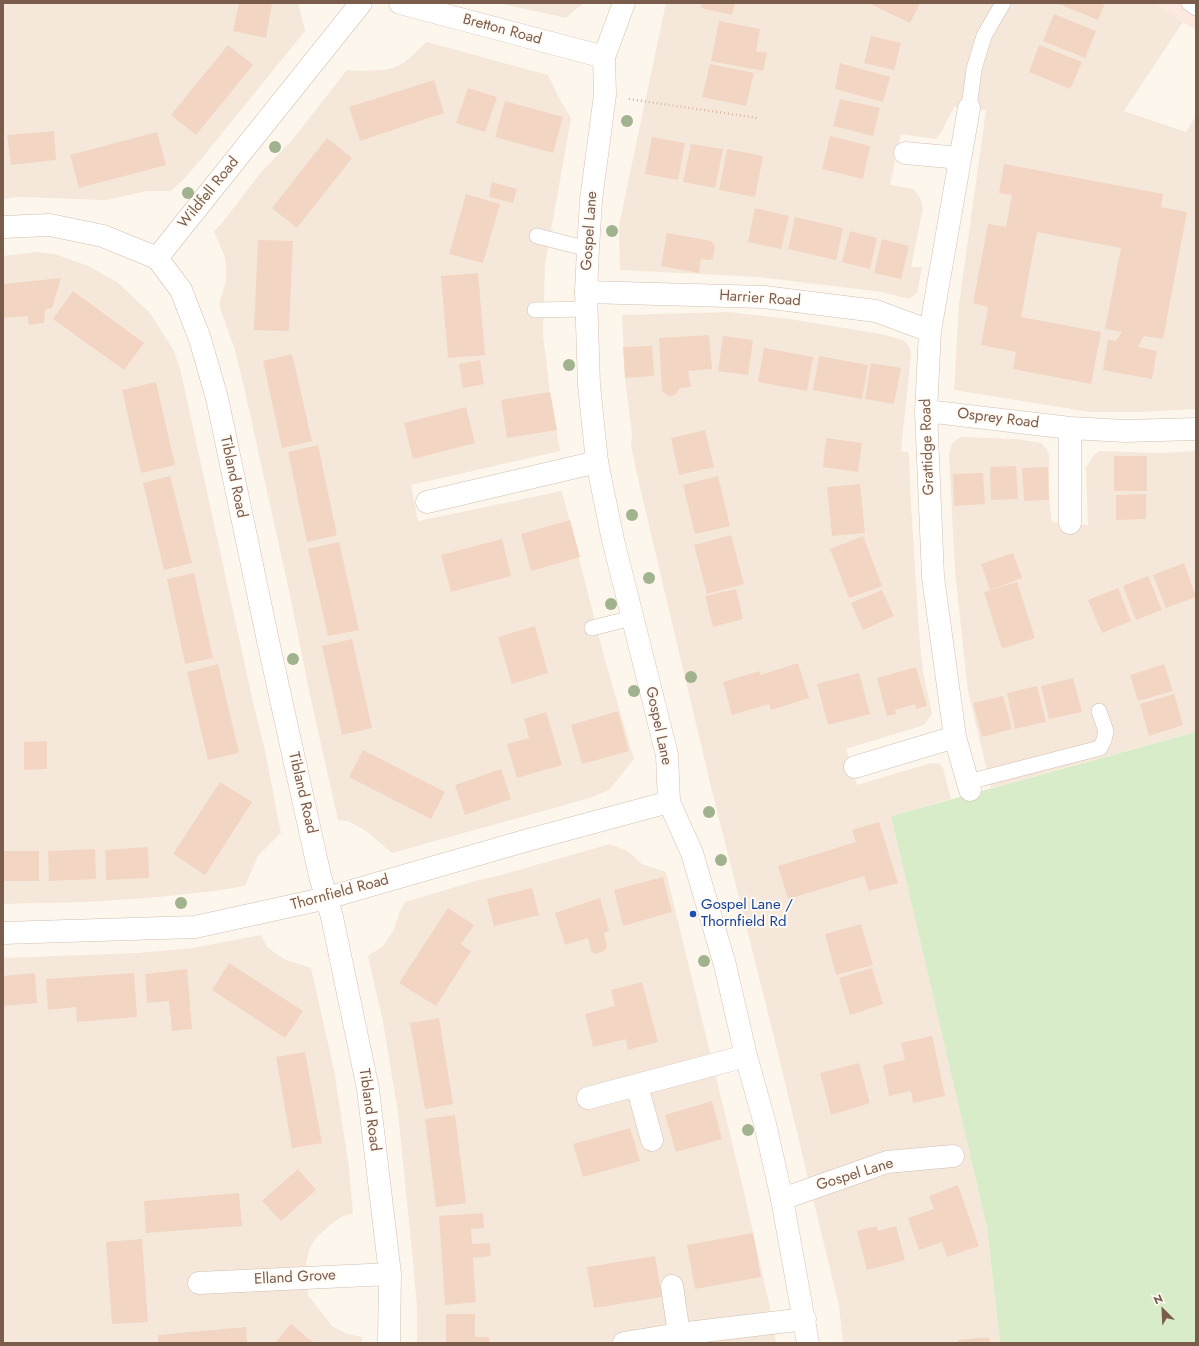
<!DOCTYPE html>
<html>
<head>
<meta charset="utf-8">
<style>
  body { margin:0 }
  #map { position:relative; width:1199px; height:1346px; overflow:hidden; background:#fdf6ec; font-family:Jost,sans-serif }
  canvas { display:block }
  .frame { position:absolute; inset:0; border:4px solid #7a5c4d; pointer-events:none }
  .north { position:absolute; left:1143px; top:1290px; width:40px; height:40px; -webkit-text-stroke:3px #fffaf3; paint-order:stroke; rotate:336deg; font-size:11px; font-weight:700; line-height:16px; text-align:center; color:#7a5c4d }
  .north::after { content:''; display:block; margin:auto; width:14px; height:18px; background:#7a5c4d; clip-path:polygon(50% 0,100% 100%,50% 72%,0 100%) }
</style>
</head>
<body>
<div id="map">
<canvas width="1199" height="1346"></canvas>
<div class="frame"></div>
<div class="north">N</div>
</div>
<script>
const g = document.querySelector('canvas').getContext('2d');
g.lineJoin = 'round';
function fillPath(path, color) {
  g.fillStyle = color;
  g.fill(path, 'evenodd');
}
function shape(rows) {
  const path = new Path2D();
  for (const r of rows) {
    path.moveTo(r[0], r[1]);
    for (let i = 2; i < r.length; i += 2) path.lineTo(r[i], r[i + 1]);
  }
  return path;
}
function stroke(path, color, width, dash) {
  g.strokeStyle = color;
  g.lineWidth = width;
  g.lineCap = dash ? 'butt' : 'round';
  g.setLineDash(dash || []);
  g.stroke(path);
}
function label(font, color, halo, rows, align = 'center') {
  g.font = font + ' Jost,sans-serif';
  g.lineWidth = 4;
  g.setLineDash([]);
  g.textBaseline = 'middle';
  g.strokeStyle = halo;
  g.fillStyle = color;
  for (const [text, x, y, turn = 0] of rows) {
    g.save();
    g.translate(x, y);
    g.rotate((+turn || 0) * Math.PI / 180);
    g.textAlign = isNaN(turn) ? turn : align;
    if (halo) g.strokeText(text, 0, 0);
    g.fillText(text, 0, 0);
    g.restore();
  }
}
const residential = shape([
  [3,3,298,3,305,31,202,158,184,179,171,191,148,191,105,200,18,197,3,199],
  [498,3,585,3,576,9,566,18],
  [666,3,1155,3,1183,22,1124,111,1186,132,1196,116,1196,409,1140,412,1090,412,954,390,959,304,986,110,954,107,941,133,935,139,901,134,890,185,914,189,920,198,923,208,911,267,922,267,917,293,909,299,882,292,758,277,620,270,619,225],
  [427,42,548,75,559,98,571,118,545,265,543,335,550,392,560,451,411,485,418,521,562,491,605,660,634,759,609,790,590,798,392,853,366,831,348,821,338,820,310,695,291,600,244,387,235,350,220,308,220,300,226,281,226,265,225,258,214,231,222,223,262,171,293,139,347,70,361,71,383,70,393,68,405,62],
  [37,252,55,254,88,266,117,282,150,313,173,349,180,368,253,702,264,746,281,833,258,856,245,886,215,891,148,898,87,902,3,904,3,256],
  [729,312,790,319,882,334,905,341,909,347,911,354,901,451,908,452,909,456,911,504,920,646,923,671,932,714,924,725,846,749,857,785,928,764,939,763,943,768,951,799,891,816,987,1228,1000,1343,843,1343,839,1306,772,1029,711,787,641,492,631,446,632,435,625,378,622,315],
  [961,437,1017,439,1041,443,1046,448,1049,455,1049,500,1052,522,1088,525,1086,468,1094,455,1100,451,1161,453,1196,451,1196,732,991,788,968,691,955,572,949,454,952,444,957,439],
  [610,844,629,852,642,864,666,872,744,1192,773,1321,776,1343,417,1343,417,1308,413,1262,398,1113,383,1022,368,956,383,946,393,931,401,909,405,902,475,881,501,875],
  [261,935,267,947,284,959,311,968,334,1070,349,1167,353,1213,341,1217,330,1225,316,1238,310,1247,306,1263,308,1295,332,1326,347,1334,362,1337,362,1343,3,1343,3,958,138,953,192,948]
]);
const commercial = shape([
  [1155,3,1196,3,1196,30,1183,22]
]);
const green = shape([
  [1196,732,1196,1343,1000,1343,987,1228,891,816]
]);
const building = shape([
  [239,3,272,3,266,38,233,31],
  [702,3,735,3,732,15,701,8],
  [874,3,920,3,910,23,872,5],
  [1056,3,1105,3,1098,20],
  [1054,14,1096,31,1085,58,1043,41],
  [719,21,760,29,756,51,767,53,763,71,711,61],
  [871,36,901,43,894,70,864,63],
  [228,45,253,65,196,135,171,115],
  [1039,45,1082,62,1070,89,1029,72],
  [840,63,890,77,883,102,835,89],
  [710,64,754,73,746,106,702,97],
  [434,80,444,113,360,141,349,107],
  [468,88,497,97,485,132,456,123],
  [840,99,880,108,873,136,833,126],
  [505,101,563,117,553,153,495,137],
  [54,131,56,160,11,165,7,135],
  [157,132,166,165,79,188,70,155],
  [830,136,870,146,863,179,822,169],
  [652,137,685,143,678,180,645,174],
  [327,138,352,158,297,228,272,208],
  [691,144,723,149,715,188,683,182],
  [727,149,763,156,755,197,719,190],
  [1004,164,1163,194,1161,207,1187,212,1163,339,1144,336,1138,347,1157,351,1152,379,1103,370,1108,340,1116,341,1122,332,1105,329,1121,248,1037,232,1021,317,1101,332,1091,384,1013,369,1016,352,981,345,988,307,973,303,988,224,1006,227,1012,195,999,193],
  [492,182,517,189,513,203,489,197],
  [466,194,500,204,483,263,449,254],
  [755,208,789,216,781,249,748,242],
  [795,217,843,228,836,260,788,249],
  [850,231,877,238,870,269,842,262],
  [667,233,711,241,715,246,713,259,708,260,701,259,699,273,661,266],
  [882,239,909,246,901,279,874,273],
  [258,240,293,241,289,331,254,330],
  [478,273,485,355,448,358,441,276],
  [61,278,52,308,45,309,44,323,29,325,28,316,3,318,3,284],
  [73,291,144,343,124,370,53,319],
  [709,335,712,369,688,371,691,387,680,388,675,395,669,396,662,391,659,338],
  [723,336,753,340,748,375,718,371],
  [652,346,654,376,625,378,623,347],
  [764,348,813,357,807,391,758,382],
  [292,354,312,441,282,448,263,361],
  [819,356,868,365,862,399,813,390],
  [480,360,484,384,463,388,459,364],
  [871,363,901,368,894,404,865,399],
  [156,382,175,465,141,473,122,390],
  [550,392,557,430,507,438,501,400],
  [466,407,475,443,413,459,404,423],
  [705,430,714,467,679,475,671,438],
  [826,438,862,443,858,472,823,467],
  [318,445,337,535,307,542,288,452],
  [1114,456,1147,456,1147,491,1114,491],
  [1016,466,1018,499,991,500,990,467],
  [1048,467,1049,500,1024,501,1022,468],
  [983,473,985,504,954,506,953,474],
  [170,476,192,563,164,570,143,483],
  [718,476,730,526,695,534,683,485],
  [860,484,865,533,832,536,827,487],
  [1146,494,1146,519,1116,520,1116,495],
  [570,520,580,557,531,571,521,534],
  [731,535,744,584,707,594,694,545],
  [863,536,882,586,849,598,830,549],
  [502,539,511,576,451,592,441,555],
  [339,542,359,630,328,636,308,549],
  [1013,553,1022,578,990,590,981,564],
  [1184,563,1196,597,1166,608,1153,575],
  [194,573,213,658,185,664,167,579],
  [1148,576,1162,610,1136,620,1123,586],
  [1017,582,1035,638,1002,649,984,592],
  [1118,588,1131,621,1102,633,1088,600],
  [736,589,743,619,713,627,705,596],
  [882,590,894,616,863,630,851,603],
  [535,626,548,673,512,684,498,637],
  [352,639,372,728,342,735,322,646],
  [798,663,809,698,771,710,769,704,732,715,723,682,759,671,761,675],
  [218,664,239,753,208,760,187,672],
  [1164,664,1173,691,1138,701,1130,675],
  [916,667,927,706,916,709,915,704,895,710,896,714,887,716,877,678],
  [859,673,870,714,828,725,817,684],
  [1073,678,1082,712,1049,719,1041,686],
  [1037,686,1046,722,1015,729,1007,693],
  [1174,694,1183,725,1149,736,1140,704],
  [1003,696,1012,729,982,737,973,703],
  [618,711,629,751,582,764,571,725],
  [546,712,562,765,517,778,507,744,529,738,524,719],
  [47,741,47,769,24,770,24,742],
  [363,750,445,792,431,819,349,777],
  [501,769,511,799,465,815,455,785],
  [220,782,252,802,205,875,173,854],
  [879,822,898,883,869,891,864,876,788,899,778,866,856,842,852,830],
  [148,847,149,878,106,880,105,850],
  [95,849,96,879,49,881,48,851],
  [3,851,39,851,39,881,3,881],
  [663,877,672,912,623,926,614,890],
  [532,888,539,915,494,926,487,899],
  [600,898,609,930,604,933,607,946,604,951,595,954,591,951,588,938,565,945,555,913],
  [448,908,474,925,461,944,471,951,436,1006,399,983],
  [861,924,873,965,836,975,825,934],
  [229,963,303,1011,285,1038,212,990],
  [872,968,883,1004,850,1015,839,978],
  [187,969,192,1029,172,1031,169,1001,147,1003,145,974],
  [35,973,37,1003,3,1006,3,976],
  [134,973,137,1017,77,1022,76,1007,48,1010,46,979],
  [642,982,658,1042,628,1050,626,1039,593,1047,585,1014,615,1006,611,990],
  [439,1018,453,1104,425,1109,410,1023],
  [932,1036,945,1096,913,1103,911,1091,889,1096,883,1065,905,1060,901,1043],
  [305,1052,322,1143,292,1148,276,1057],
  [859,1063,870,1103,831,1115,820,1073],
  [712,1101,722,1139,676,1152,665,1115],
  [455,1115,466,1203,436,1207,425,1119],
  [630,1128,640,1161,583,1177,573,1144],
  [298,1169,316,1190,281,1221,262,1201],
  [958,1185,979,1246,947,1257,942,1242,919,1250,908,1218,934,1209,929,1196],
  [239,1193,242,1226,146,1233,144,1201],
  [483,1213,484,1228,471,1229,472,1244,490,1243,491,1256,473,1258,476,1302,445,1305,439,1216],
  [876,1226,878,1231,896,1226,905,1260,867,1270,857,1231],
  [753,1233,761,1277,695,1289,687,1245],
  [142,1239,148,1322,112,1324,106,1242],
  [655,1256,662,1297,594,1308,587,1267],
  [446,1314,475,1314,475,1337,489,1337,489,1343,446,1343],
  [291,1324,309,1339,314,1343,275,1343],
  [246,1327,247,1343,158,1343,158,1335],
  [989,1337,990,1343,959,1343,958,1340]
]);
const path = shape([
  [629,99,758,118]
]);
const lane = shape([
  [1189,3,1196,8],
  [969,108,974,69,984,36,1003,3],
  [537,236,588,249],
  [535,310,586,309],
  [592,628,632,618],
  [968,782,1100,748,1104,740,1106,731,1099,711]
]);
const street = shape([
  [400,3,604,57],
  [969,108,930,331,926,411,933,577,955,737,970,790],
  [905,153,960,158],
  [3,227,50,225,103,236,157,258,361,3],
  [157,258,181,290,200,339,217,398,268,641,320,876,332,917,368,1089,390,1274,389,1343],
  [586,292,764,297,876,311,930,331],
  [926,411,1070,428,1125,431,1196,429],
  [1070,428,1070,523],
  [427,502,597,462],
  [855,767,955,737],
  [3,933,195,927,327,898,528,840,669,802],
  [637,1086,652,1140],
  [588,1098,746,1056],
  [782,1199,887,1162,953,1156],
  [199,1283,390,1274],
  [672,1286,679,1334],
  [624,1343,679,1334,805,1319]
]);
const secondary = shape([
  [624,3,604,57,605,95,591,200,588,249,586,292,589,385,597,462,613,540,667,755,669,802,692,853,725,965,746,1056,765,1124,782,1199,808,1343]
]);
const trees = [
  [627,121],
  [275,147],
  [188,193],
  [612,231],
  [569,365],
  [632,515],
  [649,578],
  [611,604],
  [293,659],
  [691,677],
  [634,691],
  [709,812],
  [721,860],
  [181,903],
  [704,961],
  [748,1130]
];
const markers = [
  [693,914,4,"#1a4fb4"]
];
const streetNames = [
  ["Bretton Road",502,30,15],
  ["Wildfell Road",209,193,-51],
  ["Gospel Lane",590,231,-86],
  ["Harrier Road",760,299,4],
  ["Osprey Road",998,419,7],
  ["Grattidge Road",928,447,-92],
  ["Tibland Road",233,477,78],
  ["Gospel Lane",658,726,78],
  ["Tibland Road",302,793,77],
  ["Thornfield Road",340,893,-15],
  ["Tibland Road",369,1110,82],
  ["Gospel Lane",855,1175,-17],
  ["Elland Grove",295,1278,-3]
];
const transitNames = [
  ["Gospel Lane /",701,905],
  ["Thornfield Rd",701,922]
];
fillPath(residential, '#f5e8da');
fillPath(commercial, '#fde8e0');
fillPath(green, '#d8ecc9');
fillPath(building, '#f3d5c3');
stroke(lane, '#d1beb0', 16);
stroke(street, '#d1beb0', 23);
stroke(secondary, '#d6c0b0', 23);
stroke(path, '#d9b8a5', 2.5, [1, 3]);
stroke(lane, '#fff', 15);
stroke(street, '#fff', 22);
stroke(secondary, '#fff', 22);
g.fillStyle = '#a0b28e';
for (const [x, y] of trees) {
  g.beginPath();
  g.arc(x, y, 6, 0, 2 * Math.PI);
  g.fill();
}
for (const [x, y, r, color] of markers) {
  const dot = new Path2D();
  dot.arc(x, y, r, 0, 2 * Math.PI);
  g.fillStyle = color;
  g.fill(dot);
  stroke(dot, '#fffaf3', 1.5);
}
label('15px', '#7a5c4d', '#fffaf3', streetNames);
label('15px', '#164399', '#fffaf3', transitNames, 'left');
</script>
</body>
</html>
